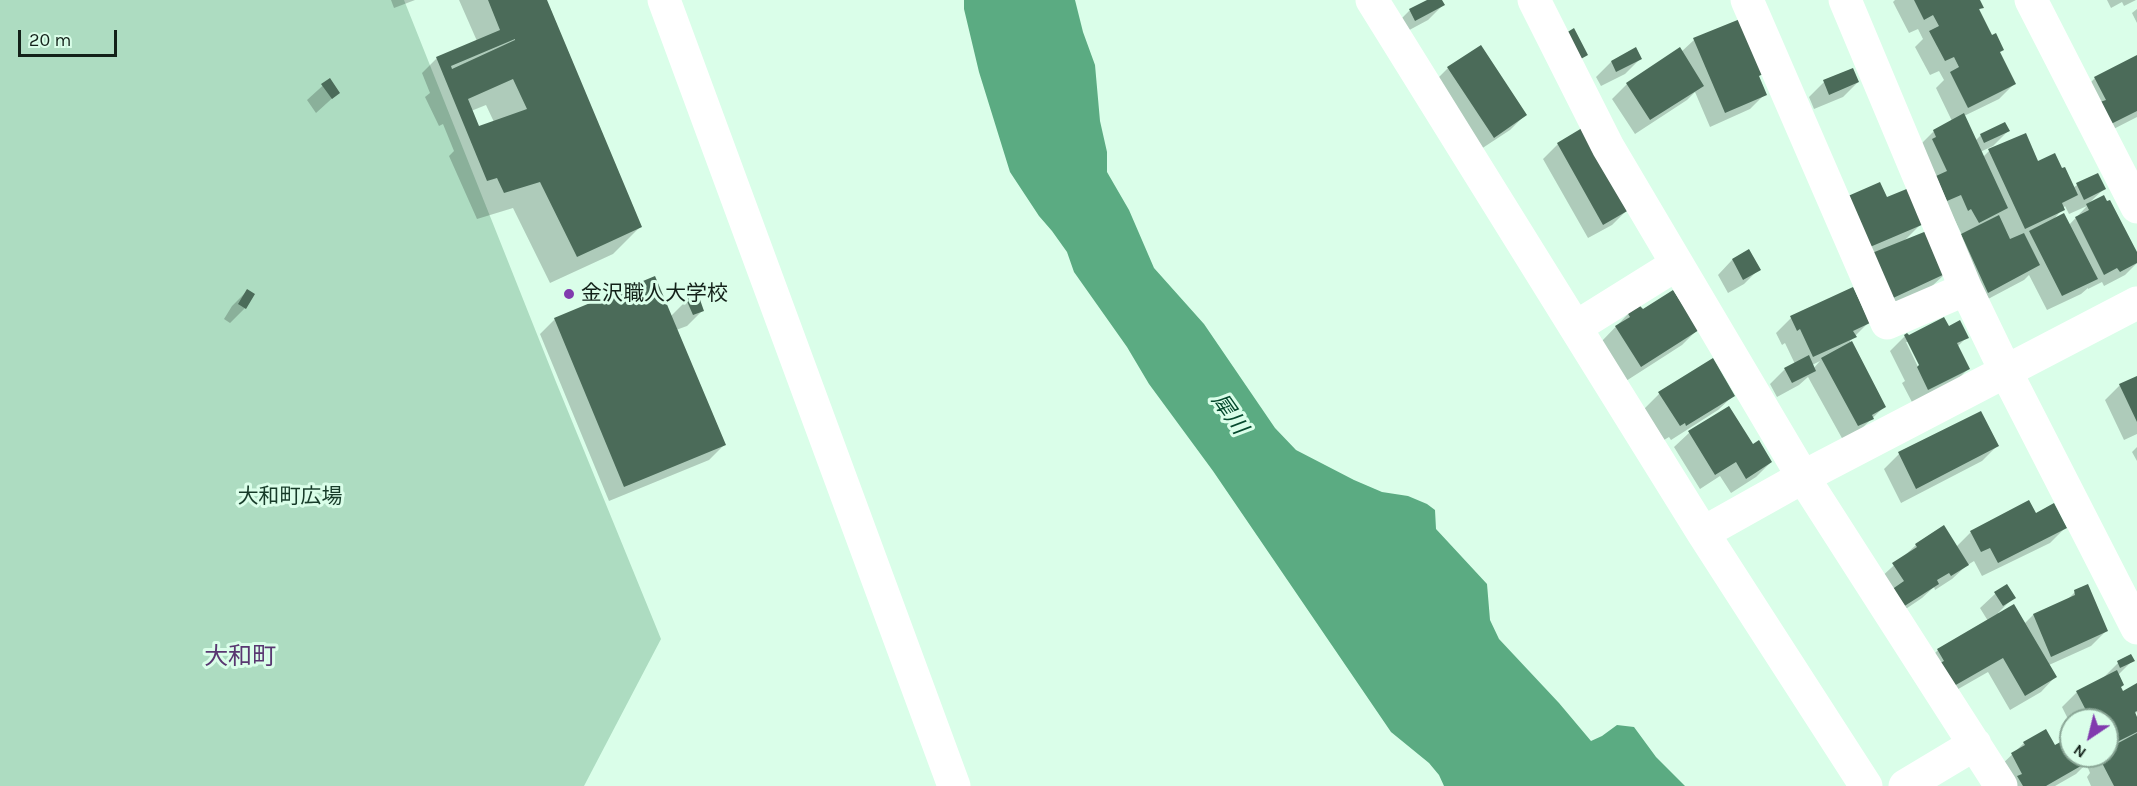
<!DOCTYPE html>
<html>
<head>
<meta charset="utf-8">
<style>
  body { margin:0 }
  #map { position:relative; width:2137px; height:786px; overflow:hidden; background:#dafee9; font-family:Karla,sans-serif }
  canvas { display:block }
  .north { position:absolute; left:2059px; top:708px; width:60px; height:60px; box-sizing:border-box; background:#dafee9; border:2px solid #8aa696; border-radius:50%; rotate:215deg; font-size:16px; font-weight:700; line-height:24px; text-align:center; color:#132119 }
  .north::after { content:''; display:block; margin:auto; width:21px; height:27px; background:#813bae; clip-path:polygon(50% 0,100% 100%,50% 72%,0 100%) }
  .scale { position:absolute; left:18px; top:30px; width:99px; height:27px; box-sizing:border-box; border:3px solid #132119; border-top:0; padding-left:8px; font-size:18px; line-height:21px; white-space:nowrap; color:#132119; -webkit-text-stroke:4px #dafee9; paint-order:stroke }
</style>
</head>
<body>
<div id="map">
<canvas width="2137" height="786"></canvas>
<div class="north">N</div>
<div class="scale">20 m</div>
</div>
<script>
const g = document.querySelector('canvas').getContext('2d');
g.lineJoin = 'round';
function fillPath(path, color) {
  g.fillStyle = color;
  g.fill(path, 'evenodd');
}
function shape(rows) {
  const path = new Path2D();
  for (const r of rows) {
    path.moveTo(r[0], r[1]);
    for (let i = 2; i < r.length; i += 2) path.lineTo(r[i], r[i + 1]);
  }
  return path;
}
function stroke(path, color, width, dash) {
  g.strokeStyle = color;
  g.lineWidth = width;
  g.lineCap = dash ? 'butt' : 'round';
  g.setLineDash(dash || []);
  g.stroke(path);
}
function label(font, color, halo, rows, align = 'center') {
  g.font = font + ' Karla,"Noto Sans JP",sans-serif';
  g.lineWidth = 6;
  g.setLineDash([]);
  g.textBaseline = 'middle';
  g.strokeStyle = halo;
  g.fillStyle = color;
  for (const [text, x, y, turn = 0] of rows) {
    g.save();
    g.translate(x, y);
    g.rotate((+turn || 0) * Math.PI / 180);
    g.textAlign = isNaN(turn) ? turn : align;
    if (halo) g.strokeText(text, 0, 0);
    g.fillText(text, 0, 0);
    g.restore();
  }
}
const green = shape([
  [0,0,404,0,556,382,661,639,584,786,0,786]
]);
const water = shape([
  [964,0,1075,0,1083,32,1095,65,1100,121,1107,152,1107,172,1129,210,1154,268,1204,324,1275,428,1296,450,1354,480,1382,492,1408,496,1427,504,1435,510,1436,529,1487,584,1490,620,1499,639,1559,703,1591,741,1602,736,1617,725,1634,727,1656,757,1685,786,1444,786,1439,775,1429,763,1391,732,1213,471,1149,384,1127,347,1074,272,1067,252,1052,231,1039,216,1010,172,979,72,964,9]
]);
const shadow = shape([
  [391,0,415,0,394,8],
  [459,0,545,0,640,227,613,254,550,283,513,208,477,219,449,156,454,151,443,124,439,126,425,97,430,93,422,73,437,58,477,41],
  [486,105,494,122,472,130,471,111],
  [1430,0,1440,0,1443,5,1428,20,1400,35,1394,26,1409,11],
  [1895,0,1978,0,1982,7,1978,11,2014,84,1999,99,1964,116,1975,141,1981,135,2008,131,1993,146,1980,152,1983,157,1989,151,2037,163,2073,188,2077,185,2104,189,2089,203,2137,255,2137,263,2125,275,2104,286,2102,282,2088,289,2088,288,2081,294,2047,310,2029,275,2024,280,1973,307,1947,251,1962,235,1919,146,1934,131,1952,121,1936,88,1944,80,1939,71,1930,75,1915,47,1923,39,1918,29,1909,33,1893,2],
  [2065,206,2069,214,2087,206,2069,225,2053,220],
  [2107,0,2136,0,2124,6,2122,2,2111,8],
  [2137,9,2137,23,2132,13],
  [1694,40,1758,77,1765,94,1750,109,1710,127,1695,92,1687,100,1635,134,1612,99,1627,84,1681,52],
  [1481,47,1525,115,1510,130,1478,151,1433,83,1448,68],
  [2137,57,2137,117,2096,138,2080,93,2095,78],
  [1640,59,1625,74,1601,86,1596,77,1611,62],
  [329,80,338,93,316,113,307,100],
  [1824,82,1858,82,1843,97,1814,109,1809,97],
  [1558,144,1627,210,1612,225,1588,238,1543,159],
  [1886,199,1922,223,1904,241,1946,273,1930,288,1876,313,1855,261],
  [1748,251,1759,269,1744,284,1728,293,1718,275,1732,260],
  [247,291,245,308,230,323,224,319,232,306],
  [687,300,702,311,687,326,676,330,724,445,709,460,609,501,540,334,555,319,670,317],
  [1642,311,1697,330,1682,345,1626,381,1601,342,1628,314],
  [1791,318,1868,323,1850,341,1884,407,1857,433,1843,440,1808,377,1799,385,1777,397,1770,384,1785,369,1795,364,1785,343,1782,345,1776,333],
  [1820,361,1813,369,1812,365],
  [1905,336,1967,337,1957,347,1969,368,1954,383,1913,404,1902,383,1905,381,1890,351],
  [1906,342,1909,342,1924,371,1921,373],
  [2137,377,2137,434,2124,440,2105,400,2120,385],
  [1659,394,1733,396,1718,410,1671,440,1669,437,1664,440,1644,409],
  [1689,433,1753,446,1771,462,1756,477,1731,493,1720,476,1700,489,1674,447],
  [1997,446,1982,461,1901,503,1884,469,1899,454],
  [2137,447,2137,461,2132,452],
  [2035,515,2065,528,2050,543,1982,576,1974,561,1966,566,1952,579,1935,590,1934,587,1922,598,1888,621,1878,580,1916,545,1943,528,1956,547,1971,532],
  [2007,586,2014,597,1998,613,2024,624,2033,615,2066,601,2075,592,2106,631,2091,646,2049,665,2055,677,2041,692,2010,710,1988,672,1939,700,1923,665,1938,650,1988,621,1980,608,1995,594],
  [2131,656,2133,660,2118,675,2122,693,2137,685,2137,712,2134,714,2137,719,2137,786,2091,786,2087,777,2090,773,2088,768,2091,764,2089,761,2076,774,2055,786,2006,786,1996,770,2024,743,2054,747,2071,737,2071,756,2107,756,2107,720,2071,720,2071,725,2062,707,2077,692,2103,678,2118,663]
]);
const building = shape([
  [488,0,547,0,642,227,577,257,540,182,504,193,497,178,487,181,436,57,500,30],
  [515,39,515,40,452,69,451,66],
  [513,79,527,109,479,126,468,99],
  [1427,0,1442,0,1445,5,1415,21,1409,9],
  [1914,0,1980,0,1984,8,1979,9,1992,35,1996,33,2004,50,2000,52,2016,84,1968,108,1950,72,1959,67,1954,57,1945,61,1929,31,1939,26,1933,15,1924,20],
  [1740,19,1763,74,1759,76,1767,95,1725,113,1693,38],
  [1574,28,1588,55,1579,60,1566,33],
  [1481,45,1527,115,1494,138,1447,67],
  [1636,47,1642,59,1616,72,1611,61],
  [1680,47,1704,86,1650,120,1626,83],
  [2137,55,2137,111,2111,124,2100,102,2106,100,2094,77],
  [1853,68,1859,82,1829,95,1823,80],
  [330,78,340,93,332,99,321,84],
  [1964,113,2008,208,1979,223,1971,209,1968,211,1961,195,1947,201,1936,176,1947,171,1932,139,1936,137,1933,130],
  [2005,122,2010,131,1984,143,1980,134],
  [1582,128,1629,210,1603,225,1557,143],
  [2026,133,2038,161,2055,153,2062,168,2065,167,2078,195,2062,203,2065,210,2025,229,1988,149],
  [2098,173,2106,189,2084,200,2076,183],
  [1880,182,1887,197,1909,188,1924,224,1870,247,1848,196],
  [2104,195,2107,201,2110,200,2137,252,2137,263,2120,272,2117,268,2104,275,2075,217,2089,210,2086,204],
  [2064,213,2098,279,2062,296,2029,231],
  [1999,215,2010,239,2024,233,2040,265,1988,293,1961,234],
  [1929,230,1947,273,1891,299,1872,253],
  [1749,249,1761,270,1743,280,1732,259],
  [655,276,726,445,624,487,554,318],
  [1853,287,1870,323,1853,331,1857,337,1813,357,1800,329,1797,331,1790,316],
  [247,289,255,294,246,309,238,304],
  [1673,290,1699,330,1641,367,1615,326,1630,317,1627,312,1639,305,1643,309],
  [698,294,704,311,693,315,686,299],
  [1944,317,1949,326,1960,320,1969,338,1957,343,1970,369,1928,390,1917,367,1919,365,1904,335,1907,333,1909,335],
  [1852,341,1886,407,1872,415,1874,419,1858,426,1821,358],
  [1809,355,1816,371,1792,383,1784,368],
  [1713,358,1735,396,1686,426,1685,423,1680,426,1658,392],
  [2137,376,2137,422,2119,384],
  [1729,406,1753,444,1759,440,1772,462,1746,479,1736,462,1715,475,1688,431],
  [1981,411,1999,446,1916,489,1898,452],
  [2029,500,2036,513,2054,503,2067,528,1998,563,1990,548,1981,552,1970,531],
  [1944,525,1969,565,1951,576,1949,573,1937,580,1939,584,1903,607,1891,590,1904,581,1892,563,1917,547,1915,544],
  [2007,584,2016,598,2003,606,1994,592],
  [2088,584,2108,631,2051,657,2033,614,2075,595,2074,590],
  [2014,604,2057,677,2025,696,2003,658,1954,686,1940,663,1944,661,1937,649],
  [2131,654,2135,661,2120,668,2117,661],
  [2117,670,2124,685,2121,687,2123,691,2137,683,2137,711,2135,712,2137,717,2137,732,2107,747,2107,720,2091,720,2076,691],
  [2046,729,2055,745,2071,736,2071,756,2091,756,2093,759,2046,786,2023,786,2017,776,2022,774,2011,753,2025,745,2023,742],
  [2137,733,2137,786,2114,786,2101,761,2105,758,2104,756,2107,756,2107,749]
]);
const minor = shape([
  [1372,0,1703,533,1866,786],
  [1534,0,1608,147,1803,477,2001,786],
  [1747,0,1887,323,1966,289],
  [1845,0,1966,289,2006,372,2137,628],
  [2031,0,2137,207],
  [1576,327,1677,264],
  [1703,533,1803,477,2137,303],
  [1905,786,1975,744]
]);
const tertiary = shape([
  [664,0,954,786]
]);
const markers = [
  [569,294,6,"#813bae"]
];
const poiNames = [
  ["金沢職人大学校",581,294]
];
const parkNames = [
  ["大和町広場",290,497]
];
const waterNames = [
  ["犀川",1229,414,55]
];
const quarterNames = [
  ["大和町",240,657]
];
fillPath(green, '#addcc1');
fillPath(water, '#5bab82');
fillPath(shadow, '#0003');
fillPath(building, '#4b6b59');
stroke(minor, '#fff', 33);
stroke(tertiary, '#fff', 33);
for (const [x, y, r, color] of markers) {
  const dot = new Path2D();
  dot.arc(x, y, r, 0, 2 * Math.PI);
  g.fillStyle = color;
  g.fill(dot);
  stroke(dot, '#dafee9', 2);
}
label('21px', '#132119', '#dafee9', poiNames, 'left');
label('21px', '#173b29', '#dafee9', parkNames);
label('italic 22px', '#05492d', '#dafee9', waterNames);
label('24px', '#593771', '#dafee9', quarterNames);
</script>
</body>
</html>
